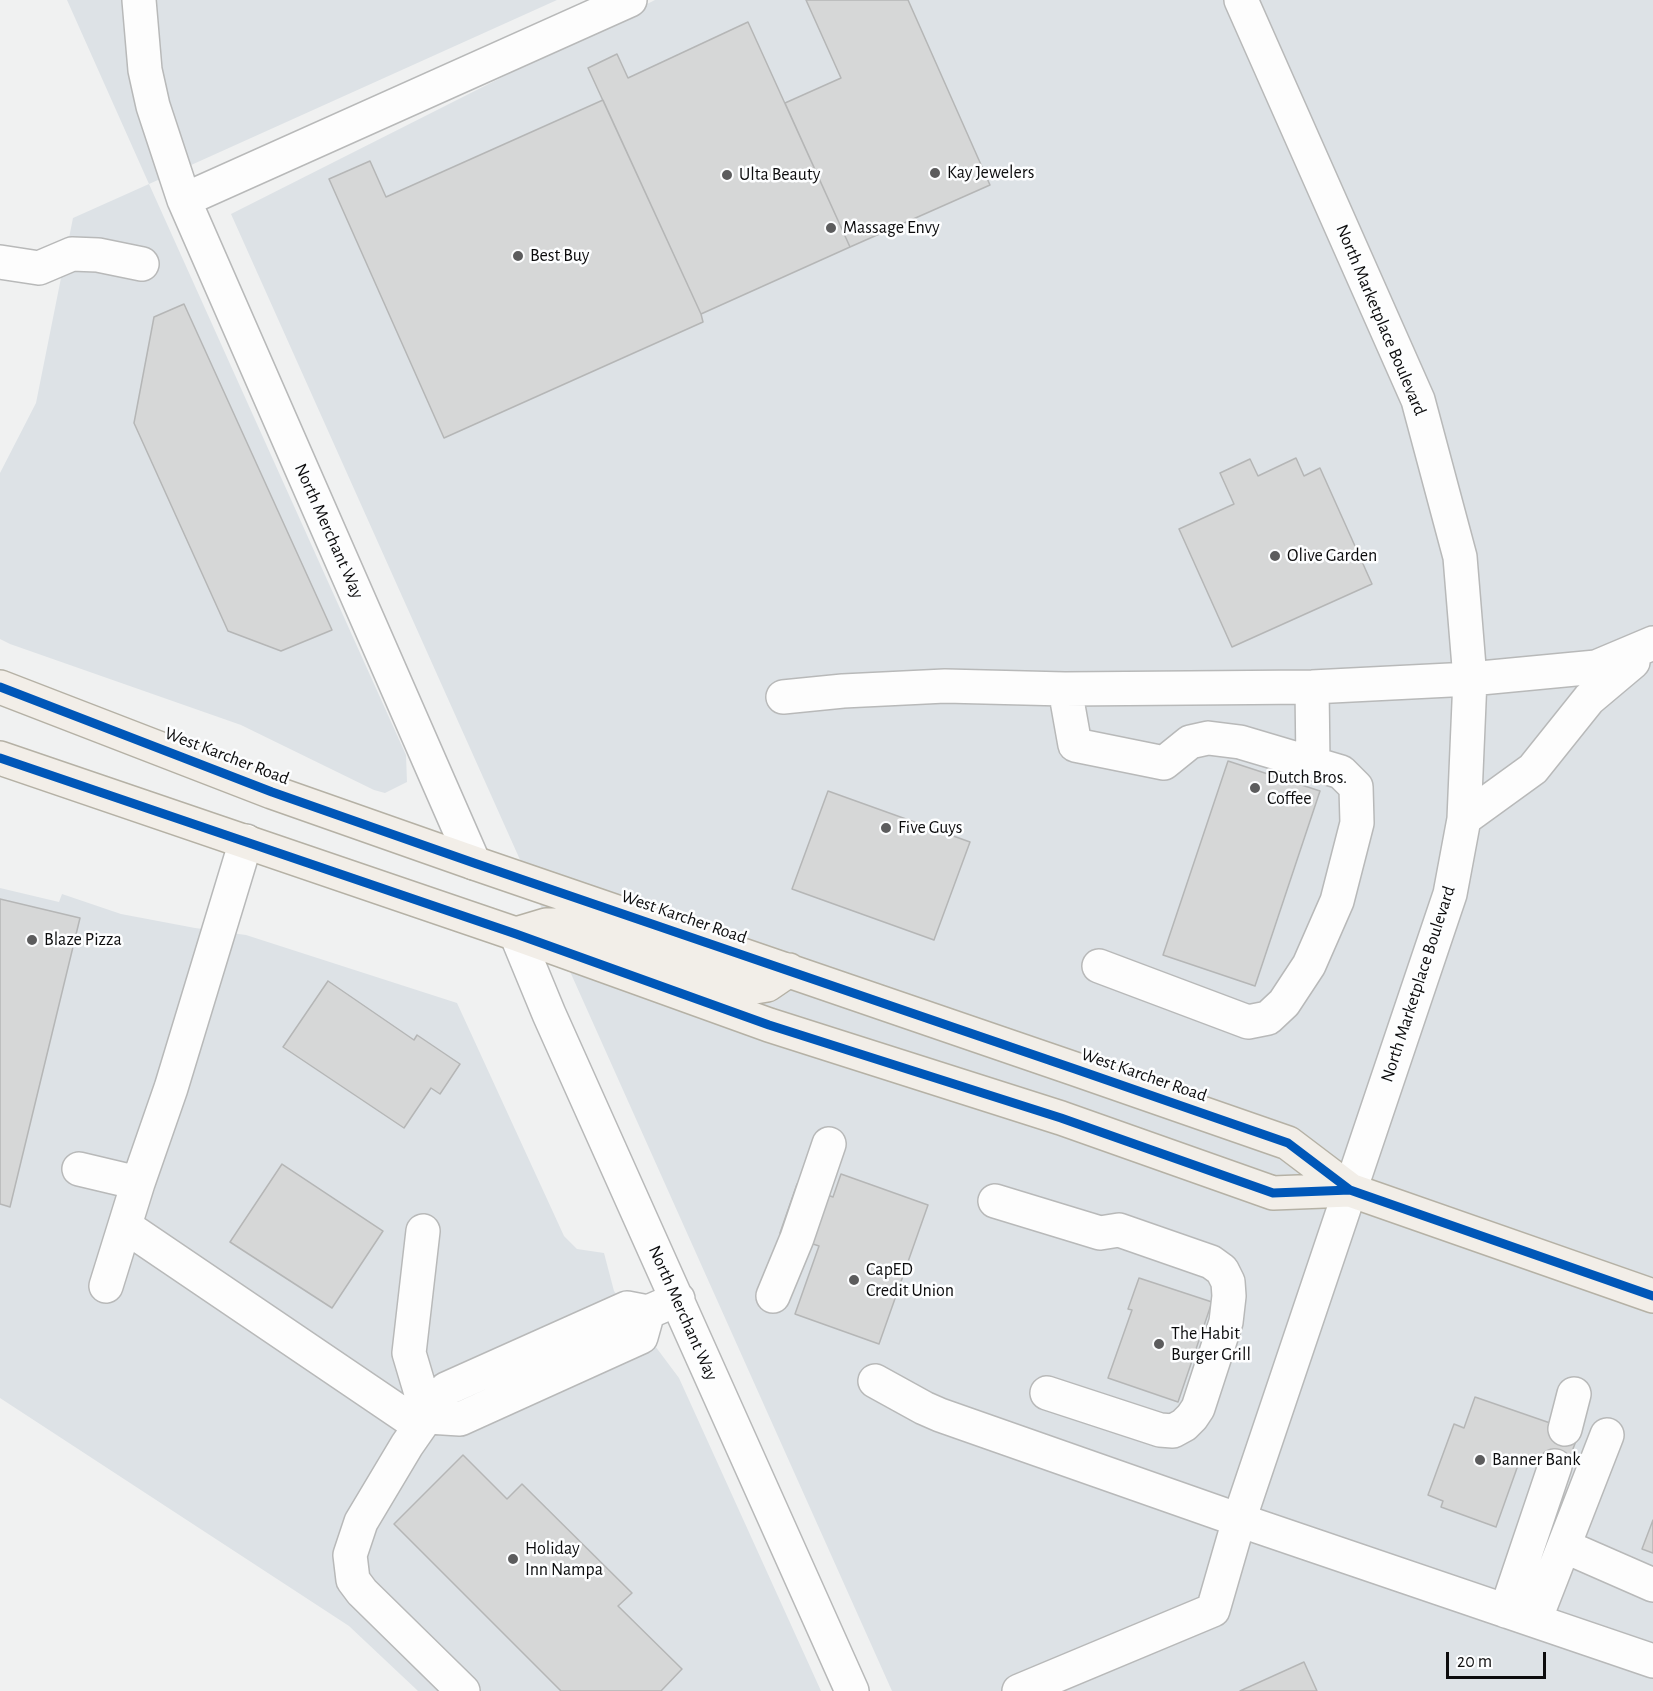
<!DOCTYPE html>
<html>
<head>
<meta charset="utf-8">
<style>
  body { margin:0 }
  #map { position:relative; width:1653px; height:1691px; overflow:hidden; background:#f0f1f1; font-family:"Alegreya Sans",sans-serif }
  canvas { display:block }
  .scale { position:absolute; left:1446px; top:1652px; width:100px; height:27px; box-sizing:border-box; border:3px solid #0c0c0d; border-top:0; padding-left:8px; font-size:18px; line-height:21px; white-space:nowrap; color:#0c0c0d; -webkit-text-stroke:4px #fdfeff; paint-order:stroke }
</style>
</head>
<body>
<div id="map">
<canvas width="1653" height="1691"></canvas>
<div class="scale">20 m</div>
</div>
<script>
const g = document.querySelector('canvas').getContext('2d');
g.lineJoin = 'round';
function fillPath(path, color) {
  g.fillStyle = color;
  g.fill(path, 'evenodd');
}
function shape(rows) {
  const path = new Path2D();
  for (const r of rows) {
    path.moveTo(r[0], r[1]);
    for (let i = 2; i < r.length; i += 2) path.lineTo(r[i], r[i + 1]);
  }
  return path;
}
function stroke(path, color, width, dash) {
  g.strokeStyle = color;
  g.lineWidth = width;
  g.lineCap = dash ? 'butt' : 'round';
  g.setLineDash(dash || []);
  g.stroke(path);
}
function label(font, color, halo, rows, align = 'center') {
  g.font = font + ' "Alegreya Sans",sans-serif';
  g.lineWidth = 5;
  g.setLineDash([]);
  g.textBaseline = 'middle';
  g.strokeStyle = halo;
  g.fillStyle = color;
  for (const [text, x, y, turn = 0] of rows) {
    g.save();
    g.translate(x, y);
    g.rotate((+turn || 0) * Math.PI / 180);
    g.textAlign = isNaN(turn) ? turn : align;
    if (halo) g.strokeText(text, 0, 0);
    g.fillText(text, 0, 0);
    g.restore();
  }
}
const built = shape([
  [67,0,557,0,149,184,406,755,407,782,385,793,374,790,241,725,10,644,0,639,0,473,36,403,73,218,149,184],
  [655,0,1653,0,1653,1691,892,1691,231,214],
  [0,888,59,902,62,894,121,914,195,928,246,935,457,1003,564,1236,577,1249,604,1253,614,1291,679,1378,821,1691,418,1691,349,1626,0,1398]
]);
const building = shape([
  [806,0,908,0,990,185,850,247,785,103,841,78,806,0],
  [748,22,850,247,701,314,588,68,617,54,628,78,748,22],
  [603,100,701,314,703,322,444,438,329,179,370,161,386,197,603,100],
  [184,304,332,630,281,651,228,631,134,423,154,317,184,304],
  [1296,458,1304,476,1320,468,1372,584,1232,647,1179,529,1234,504,1220,473,1250,459,1258,476,1296,458],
  [1228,761,1320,791,1255,986,1163,955,1228,761],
  [828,791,970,842,934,940,792,889,828,791],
  [0,899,80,918,10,1207,0,1204,0,899],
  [328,981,414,1040,417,1035,460,1064,440,1094,431,1088,404,1128,283,1047,328,981],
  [282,1164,383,1231,332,1308,230,1242,282,1164],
  [841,1174,928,1205,879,1344,795,1314,819,1246,780,1233,797,1184,833,1197,841,1174],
  [1139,1278,1212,1302,1178,1402,1108,1378,1132,1310,1128,1309,1139,1278],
  [1475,1397,1579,1433,1565,1470,1522,1454,1496,1527,1441,1507,1443,1501,1428,1495,1454,1424,1464,1428,1475,1397],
  [463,1455,507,1499,522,1484,632,1593,618,1606,682,1669,661,1691,561,1691,394,1524,463,1455],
  [1653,1520,1653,1553,1642,1549,1653,1520],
  [1304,1662,1317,1691,1240,1691,1304,1662]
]);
const minor = shape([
  [139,0,145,70,153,106,184,200,474,863],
  [184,200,630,0],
  [0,262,39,268,72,254,98,255,142,264],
  [1312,687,1313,764],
  [1065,689,1075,745,1164,763,1190,742,1208,738,1240,742,1341,772,1356,787,1357,823,1337,901,1309,965,1284,1003,1268,1018,1248,1022,1099,966],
  [783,697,843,691,945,686,1065,689,1312,687,1470,679,1596,667,1653,643],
  [1464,819,1533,769,1589,699,1633,662],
  [516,934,549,1014,852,1691],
  [79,1169,138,1183],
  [995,1201,1100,1233,1119,1230,1211,1262,1222,1270,1228,1282,1229,1296,1226,1322,1198,1408,1192,1417,1184,1425,1173,1431,1160,1430,1047,1393],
  [125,1226,420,1426],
  [423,1231,409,1353,428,1417],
  [106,1286,138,1183,171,1088,246,841],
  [773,1296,797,1238,829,1144],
  [875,1381,924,1408,940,1415,1239,1520,1653,1661],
  [428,1417,460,1419,641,1337,648,1312],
  [1565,1429,1574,1394],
  [1564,1546,1653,1585],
  [1506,1611,1555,1466],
  [1535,1620,1607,1435],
  [463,1691,362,1592,353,1580,350,1555,361,1522,407,1445,446,1389,627,1308,648,1312,678,1299],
  [1019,1691,1213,1610,1239,1520,1450,894,1464,819,1470,679,1460,557,1418,400,1241,0]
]);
const major = shape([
  [0,687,272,792,474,863,1075,1069,1288,1143,1350,1190,1653,1296],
  [0,758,516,934,769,1025,1061,1118,1273,1193,1350,1190],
  [516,934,546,925,565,925,745,986,755,987,767,985,789,970]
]);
const cycleway = shape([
  [0,687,272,792,474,863,1075,1069,1288,1143,1350,1190,1653,1296],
  [0,758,516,934,769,1025,1061,1118,1273,1193,1350,1190]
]);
const markers = [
  [935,173,6,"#5c5c5d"],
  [727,175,6,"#5c5c5d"],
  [831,228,6,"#5c5c5d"],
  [518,256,6,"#5c5c5d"],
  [1275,556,6,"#5c5c5d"],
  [1255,788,6,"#5c5c5d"],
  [886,828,6,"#5c5c5d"],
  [32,940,6,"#5c5c5d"],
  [854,1280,6,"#5c5c5d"],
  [1159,1344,6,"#5c5c5d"],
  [1480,1460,6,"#5c5c5d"],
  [513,1559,6,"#5c5c5d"]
];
const poiNames = [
  ["Kay Jewelers",947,173],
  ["Ulta Beauty",739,175],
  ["Massage Envy",843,228],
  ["Best Buy",530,256],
  ["Olive Garden",1287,556],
  ["Dutch Bros.",1267,778],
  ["Coffee",1267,799],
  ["Five Guys",898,828],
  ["Blaze Pizza",44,940],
  ["CapED",866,1270],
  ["Credit Union",866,1291],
  ["The Habit",1171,1334],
  ["Burger Grill",1171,1355],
  ["Banner Bank",1492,1460],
  ["Holiday",525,1549],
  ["Inn Nampa",525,1570]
];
const streetNames = [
  ["North Marketplace Boulevard",1381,320,67],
  ["North Merchant Way",329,531,66],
  ["West Karcher Road",227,756,21],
  ["West Karcher Road",684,917,19],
  ["North Marketplace Boulevard",1418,984,-72],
  ["West Karcher Road",1144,1075,19],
  ["North Merchant Way",683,1313,66]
];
fillPath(built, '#dde2e6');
fillPath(building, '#d6d7d7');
stroke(building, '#b5b6b6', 1.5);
stroke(minor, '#b8b9b9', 36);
stroke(major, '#b5b1a5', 36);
stroke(minor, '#fdfdfd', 33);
stroke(major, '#f2eee8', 33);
stroke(cycleway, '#0057b8', 9);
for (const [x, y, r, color] of markers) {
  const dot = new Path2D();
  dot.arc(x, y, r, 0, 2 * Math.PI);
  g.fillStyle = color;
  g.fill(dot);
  stroke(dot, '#fdfeff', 2);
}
label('18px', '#0c0c0d', '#fdfeff', poiNames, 'left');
label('18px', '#0c0c0d', '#fdfeff', streetNames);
</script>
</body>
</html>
